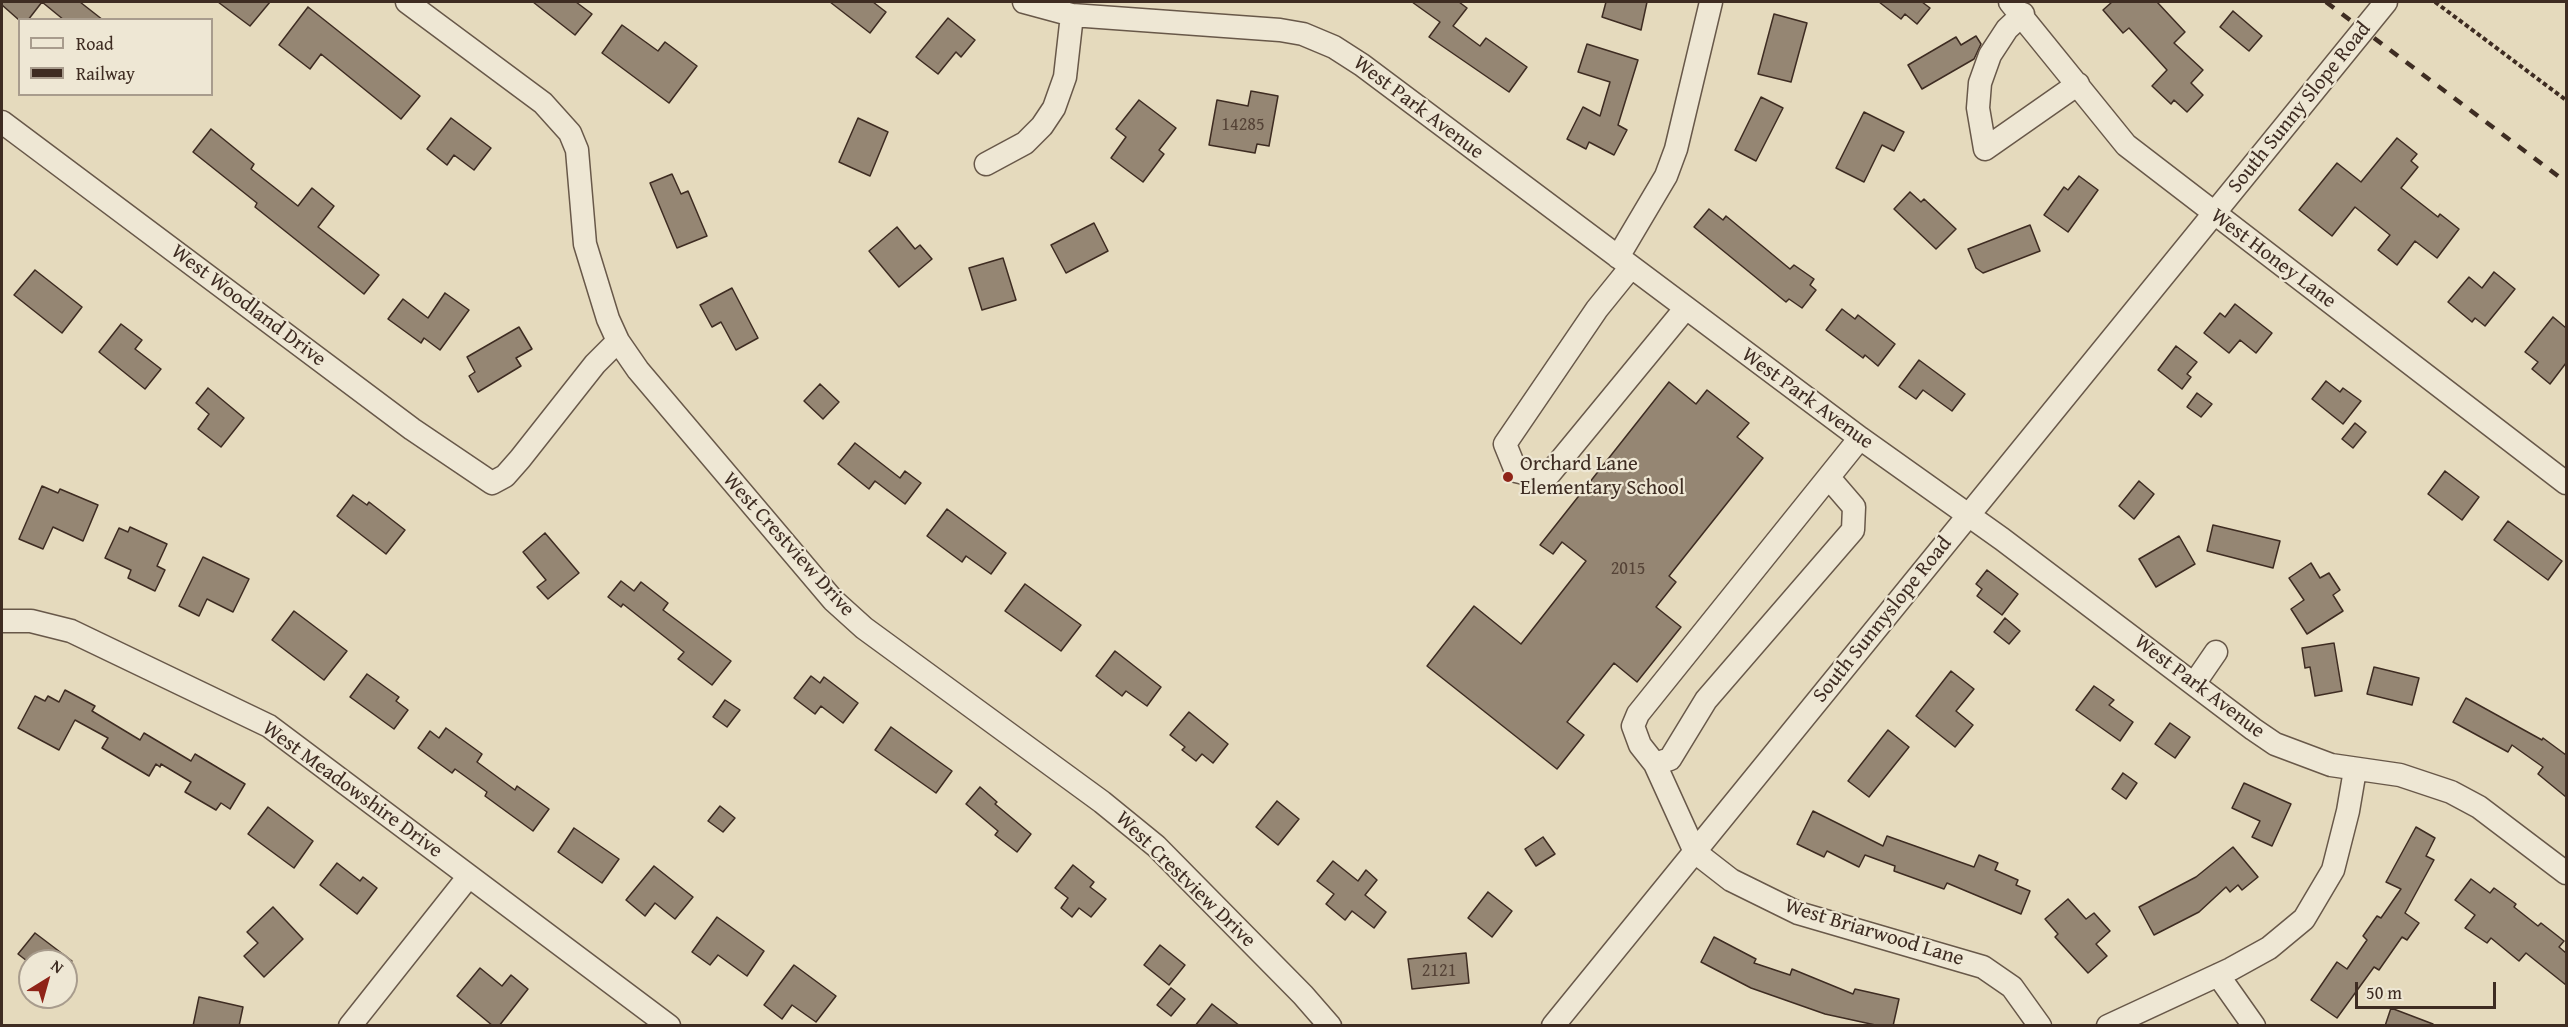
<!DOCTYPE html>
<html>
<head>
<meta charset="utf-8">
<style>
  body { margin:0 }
  #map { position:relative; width:2568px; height:1027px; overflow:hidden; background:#e5dabd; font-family:"Gentium Book Plus",serif }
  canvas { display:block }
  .frame { position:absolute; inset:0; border:3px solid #3e2c22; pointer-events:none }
  .legend { position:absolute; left:18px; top:18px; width:195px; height:78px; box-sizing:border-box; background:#eee7d4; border:2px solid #a89c8d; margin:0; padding:8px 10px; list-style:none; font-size:18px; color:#3e2c22 }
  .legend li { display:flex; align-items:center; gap:12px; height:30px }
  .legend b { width:30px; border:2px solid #a89c8d }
  .north { position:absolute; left:18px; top:949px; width:60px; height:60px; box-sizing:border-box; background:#eee7d4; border:2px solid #a89c8d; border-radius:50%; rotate:37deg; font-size:16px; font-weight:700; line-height:24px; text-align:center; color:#3e2c22 }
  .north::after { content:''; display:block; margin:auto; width:21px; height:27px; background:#8f2418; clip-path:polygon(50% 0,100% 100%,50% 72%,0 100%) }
  .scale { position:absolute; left:2355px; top:982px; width:141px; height:27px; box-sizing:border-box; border:3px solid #3e2c22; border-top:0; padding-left:8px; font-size:18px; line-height:21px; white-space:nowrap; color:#3e2c22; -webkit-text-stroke:4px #eee7d4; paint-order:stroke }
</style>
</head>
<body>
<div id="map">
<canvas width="2568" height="1027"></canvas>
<div class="frame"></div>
<ul class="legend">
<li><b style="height:8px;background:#eee7d4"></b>Road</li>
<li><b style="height:8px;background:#3e2c22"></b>Railway</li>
</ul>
<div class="north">N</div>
<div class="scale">50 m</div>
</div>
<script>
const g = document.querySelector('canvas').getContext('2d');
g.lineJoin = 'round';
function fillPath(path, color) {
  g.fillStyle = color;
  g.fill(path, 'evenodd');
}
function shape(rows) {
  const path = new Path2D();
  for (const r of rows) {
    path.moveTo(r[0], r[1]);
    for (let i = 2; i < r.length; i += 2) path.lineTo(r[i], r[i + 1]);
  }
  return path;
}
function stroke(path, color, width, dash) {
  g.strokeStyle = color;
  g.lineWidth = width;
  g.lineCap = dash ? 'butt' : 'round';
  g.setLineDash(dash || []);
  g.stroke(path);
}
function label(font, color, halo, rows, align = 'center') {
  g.font = font + ' "Gentium Book Plus",serif';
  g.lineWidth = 4.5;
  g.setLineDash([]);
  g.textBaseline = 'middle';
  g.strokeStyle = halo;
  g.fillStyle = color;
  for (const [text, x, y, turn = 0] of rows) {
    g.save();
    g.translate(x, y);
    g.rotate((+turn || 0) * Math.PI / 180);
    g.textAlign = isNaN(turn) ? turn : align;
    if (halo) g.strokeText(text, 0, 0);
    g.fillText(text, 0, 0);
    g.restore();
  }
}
const building = shape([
  [2,2,80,2,103,20,64,20,42,2,28,20,19,20,2,5,2,2],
  [218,2,270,2,250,26,218,2],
  [533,2,576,2,592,14,575,35,533,2],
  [830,2,873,2,886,12,870,33,830,2],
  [1412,2,1459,2,1467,8,1453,26,1480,46,1486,38,1527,67,1509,92,1429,37,1440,22,1412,2],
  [1606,2,1647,2,1641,30,1602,17,1606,2],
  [1879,2,1922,2,1930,8,1917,24,1905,14,1901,19,1879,2],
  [2112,2,2157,2,2185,32,2174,43,2203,70,2191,83,2203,95,2187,112,2174,100,2171,104,2152,86,2167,70,2129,28,2123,33,2103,10,2112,2],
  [308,7,420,96,401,119,321,54,310,69,279,45,308,7],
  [2233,11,2262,36,2249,51,2220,27,2233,11],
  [1774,14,1807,23,1791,82,1758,74,1774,14],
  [948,18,975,40,961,57,956,52,938,74,916,57,948,18],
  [622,25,658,51,665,42,697,66,669,103,602,53,622,25],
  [1976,36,1981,44,1974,59,1922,89,1908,65,1956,37,1961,45,1976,36],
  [1587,44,1638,60,1618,125,1627,130,1614,155,1589,142,1586,149,1567,139,1583,107,1600,116,1610,82,1578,72,1587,44],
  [1251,91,1278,96,1269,146,1257,144,1255,153,1209,145,1217,100,1248,106,1251,91],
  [1761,97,1783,108,1756,161,1735,150,1761,97],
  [1139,100,1176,128,1159,150,1164,154,1143,182,1111,158,1126,137,1116,129,1139,100],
  [1864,112,1904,132,1894,151,1882,145,1864,182,1836,168,1864,112],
  [451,118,491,148,474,170,454,155,447,165,427,149,451,118],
  [858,118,888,132,870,176,839,162,858,118],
  [211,129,254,164,251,169,298,206,312,188,334,206,318,227,379,275,364,294,255,207,257,203,193,152,211,129],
  [2397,138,2417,154,2411,161,2418,167,2401,188,2438,217,2440,214,2459,229,2437,258,2415,241,2397,265,2378,250,2390,235,2355,207,2332,236,2299,210,2337,163,2361,182,2397,138],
  [672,174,681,194,688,191,707,236,677,248,650,183,672,174],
  [2079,176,2098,190,2068,232,2044,215,2064,187,2068,190,2079,176],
  [1910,192,1921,202,1924,199,1956,229,1936,249,1894,209,1910,192],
  [1709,209,1723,220,1726,216,1790,269,1794,265,1814,279,1810,285,1816,290,1802,308,1789,299,1786,302,1694,227,1709,209],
  [1094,223,1108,251,1066,273,1051,245,1094,223],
  [2030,225,2040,251,1983,273,1976,268,1968,249,2030,225],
  [897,227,915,249,920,245,932,259,899,287,869,251,897,227],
  [1003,258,1016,300,982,310,969,268,1003,258],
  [35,270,82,307,62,333,14,295,35,270],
  [2494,272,2515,289,2485,326,2475,318,2472,322,2448,302,2469,277,2482,288,2494,272],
  [732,288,758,338,736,350,721,322,712,327,700,305,732,288],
  [445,293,469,310,440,350,424,338,421,343,388,319,403,299,428,318,445,293],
  [2235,304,2272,333,2256,353,2240,340,2229,353,2204,333,2220,313,2225,317,2235,304],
  [1842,309,1855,319,1858,315,1895,344,1878,366,1865,355,1863,358,1826,330,1842,309],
  [2553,317,2566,328,2566,363,2550,384,2532,369,2538,362,2525,352,2553,317],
  [121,324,142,340,135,349,161,369,145,389,99,352,121,324],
  [519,327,532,349,516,358,521,366,478,392,469,376,475,372,467,357,519,327],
  [2176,346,2197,362,2187,374,2191,377,2182,389,2158,370,2176,346],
  [1919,360,1965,394,1952,411,1923,390,1916,399,1899,387,1919,360],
  [2326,381,2340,392,2343,388,2361,401,2343,424,2312,399,2326,381],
  [1669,382,1696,404,1707,390,1749,423,1737,437,1763,458,1669,576,1676,582,1656,607,1681,627,1637,682,1614,663,1567,722,1584,735,1557,769,1427,666,1474,606,1521,644,1586,561,1562,542,1553,554,1540,545,1669,382],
  [820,384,839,402,823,419,804,401,820,384],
  [208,388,244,418,221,447,198,429,209,414,196,403,208,388],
  [2197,393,2212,404,2201,417,2187,407,2197,393],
  [2355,423,2366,432,2353,448,2342,439,2355,423],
  [855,443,900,478,905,471,921,483,905,504,875,481,869,489,838,464,855,443],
  [2445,471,2479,497,2462,520,2428,494,2445,471],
  [2139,481,2154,494,2134,519,2119,506,2139,481],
  [42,486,58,493,60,489,98,505,83,541,53,527,43,549,19,539,42,486],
  [353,495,367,505,369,502,405,530,386,554,337,516,353,495],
  [947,509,1006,553,991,574,966,556,962,562,927,536,947,509],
  [2508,521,2562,561,2548,580,2494,540,2508,521],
  [2213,525,2280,541,2273,568,2207,551,2213,525],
  [130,527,167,544,157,566,165,570,155,591,128,578,131,570,105,558,119,528,128,532,130,527],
  [545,533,579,573,548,599,537,587,546,580,523,552,545,533],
  [2179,536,2195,564,2156,587,2139,559,2179,536],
  [203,557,249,579,233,612,207,599,199,616,179,606,203,557],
  [2311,563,2320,578,2329,573,2340,590,2333,595,2343,611,2307,634,2291,609,2304,600,2289,578,2311,563],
  [1987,570,2018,594,2002,615,1977,596,1982,589,1976,584,1987,570],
  [621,581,634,591,641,582,668,603,663,610,731,661,712,685,678,659,684,652,623,604,621,607,608,597,621,581],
  [1025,584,1081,625,1061,651,1005,611,1025,584],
  [294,611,347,651,324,680,272,640,294,611],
  [2005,618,2020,631,2009,644,1994,632,2005,618],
  [2334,643,2342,691,2315,696,2310,667,2305,668,2302,648,2334,643],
  [1115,651,1161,687,1147,706,1126,691,1122,696,1096,676,1115,651],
  [2374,667,2419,678,2412,705,2367,694,2374,667],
  [1951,671,1974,689,1956,711,1973,725,1955,747,1916,716,1951,671],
  [367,674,399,697,396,701,408,710,394,729,350,697,367,674],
  [811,676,820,683,824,677,858,703,843,723,821,706,815,714,794,698,811,676],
  [2094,686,2114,700,2109,705,2133,722,2120,741,2076,710,2094,686],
  [65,690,95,706,92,711,140,740,144,733,191,761,195,754,245,784,230,809,221,803,216,810,185,792,191,782,161,764,160,767,156,764,149,776,102,748,108,738,75,720,59,750,18,728,35,696,45,701,48,696,59,702,65,690],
  [2466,698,2542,740,2543,738,2566,755,2566,797,2538,774,2543,767,2512,745,2508,752,2453,722,2466,698],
  [725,700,740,710,727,727,713,717,725,700],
  [1189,712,1228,744,1213,763,1202,754,1196,761,1182,750,1185,747,1170,735,1189,712],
  [2170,723,2190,737,2175,758,2155,744,2170,723],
  [891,727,952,771,936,793,875,750,891,727],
  [446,728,482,754,477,762,515,790,517,786,549,809,533,831,485,796,487,792,455,769,452,773,418,748,430,731,439,738,446,728],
  [1888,730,1909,747,1869,797,1848,781,1888,730],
  [2123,773,2137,783,2126,799,2112,789,2123,773],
  [2244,783,2291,804,2272,846,2252,837,2260,821,2232,808,2244,783],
  [980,787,997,802,995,804,1031,834,1017,852,995,835,998,831,966,804,980,787],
  [1277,801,1299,819,1278,845,1256,827,1277,801],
  [720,806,735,818,723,832,708,821,720,806],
  [268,807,313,841,294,868,248,834,268,807],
  [1813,811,1883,846,1887,836,1974,867,1979,855,1998,863,1995,870,2018,880,2016,885,2030,891,2021,914,1947,883,1944,889,1894,871,1895,866,1865,855,1859,867,1827,851,1824,857,1797,844,1813,811],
  [2416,827,2435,838,2426,856,2434,860,2405,913,2419,923,2407,940,2402,937,2379,970,2374,967,2337,1018,2311,1000,2337,962,2347,969,2367,940,2363,936,2377,916,2381,918,2401,889,2386,882,2416,827],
  [574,828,619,859,602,883,558,852,574,828],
  [1543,837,1555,854,1536,866,1525,849,1543,837],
  [2233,847,2258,877,2242,890,2238,885,2230,892,2226,887,2199,912,2154,935,2139,907,2196,877,2233,847],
  [1333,861,1358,881,1366,870,1377,880,1365,895,1386,912,1374,928,1352,911,1345,920,1326,904,1334,894,1317,881,1333,861],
  [337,863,360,881,363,877,377,888,357,914,320,885,337,863],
  [1073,865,1094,882,1090,887,1106,899,1091,917,1079,908,1072,917,1061,908,1068,898,1055,888,1073,865],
  [654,866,693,897,675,919,655,903,645,916,626,900,654,866],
  [2471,879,2490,893,2494,888,2516,904,2514,907,2538,926,2541,923,2564,941,2559,947,2566,953,2566,985,2526,953,2519,961,2491,938,2487,943,2465,928,2475,915,2455,900,2471,879],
  [1488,892,1512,911,1492,937,1468,918,1488,892],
  [2068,899,2086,919,2094,913,2110,931,2096,944,2107,956,2088,973,2055,937,2058,934,2045,919,2068,899],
  [273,907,303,939,264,977,244,956,258,943,247,932,273,907],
  [717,917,764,951,747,976,718,955,710,965,692,952,717,917],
  [35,933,72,961,27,961,18,954,35,933],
  [1714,937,1756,959,1754,963,1790,975,1792,969,1853,994,1855,989,1899,999,1893,1026,1880,1026,1825,1014,1751,988,1701,962,1714,937],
  [1160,945,1185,965,1169,985,1144,965,1160,945],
  [1466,953,1469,983,1412,989,1408,959,1466,953],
  [794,965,836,996,816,1022,792,1005,782,1019,764,1005,794,965],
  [480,968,502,986,511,975,528,989,499,1026,493,1026,457,996,480,968],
  [1171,988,1185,999,1171,1016,1157,1005,1171,988],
  [199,997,243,1007,239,1026,193,1026,199,997],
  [1212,1004,1240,1026,1195,1026,1212,1004],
  [2391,1008,2433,1024,2433,1026,2385,1026,2391,1008]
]);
const path = shape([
  [2435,2,2566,100]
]);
const minor = shape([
  [407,2,543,103,570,133,577,150,585,244,608,319,618,341,638,370,833,600,864,628,1102,802,1156,846,1303,995,1330,1026],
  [1024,2,1072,15,1280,30,1303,34,1334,47,1362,65,1860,438,2002,539,2253,729,2275,744,2331,765,2400,775,2451,792,2479,807,2566,873],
  [2010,2,2126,145,2566,483],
  [2023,14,2007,29,1990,55,1980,83,1978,108,1985,149,2078,84],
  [2,122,412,429,492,483,505,476,520,459,595,364,618,341],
  [986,164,1025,143,1042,126,1054,108,1065,77,1072,15],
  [1618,257,1666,176,1676,149,1711,2],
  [1631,267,1597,309,1505,444,1516,471,1546,478,1685,309],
  [1829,478,1854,507,1853,530,1706,700,1670,759,1655,764,1640,745,1633,726,1638,714,1860,438],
  [2,621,31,621,71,631,269,726,669,1026],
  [2194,684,2216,652],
  [1655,764,1695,852,1731,880,1798,913,1983,967,2012,987,2040,1026],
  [2218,975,2254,1026],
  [350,1026,469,876],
  [1553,1026,2386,2],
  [2108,1026,2231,969,2269,948,2304,919,2333,870,2348,811,2355,770]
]);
const rail = shape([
  [2326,2,2566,182]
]);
const markers = [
  [1508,477,6,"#8f2418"]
];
const numberNames = [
  ["14285",1243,125],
  ["2015",1628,569],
  ["2121",1439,971]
];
const streetNames = [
  ["West Park Avenue",1418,108,37],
  ["South Sunny Slope Road",2300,108,-51],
  ["West Honey Lane",2273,259,37],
  ["West Woodland Drive",248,306,37],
  ["West Park Avenue",1807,399,36],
  ["West Crestview Drive",788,545,48],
  ["South Sunnyslope Road",1883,620,-51],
  ["West Park Avenue",2199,687,37],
  ["West Meadowshire Drive",352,790,36],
  ["West Crestview Drive",1185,880,44],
  ["West Briarwood Lane",1874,933,17]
];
const poiNames = [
  ["Orchard Lane",1520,465],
  ["Elementary School",1520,489]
];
fillPath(building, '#958673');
stroke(building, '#3e2c22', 1.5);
stroke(minor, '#685849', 25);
stroke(path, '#3e2c22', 4, [4.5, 3]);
stroke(minor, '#eee7d4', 22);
stroke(rail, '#3e2c22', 4.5, [10, 10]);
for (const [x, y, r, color] of markers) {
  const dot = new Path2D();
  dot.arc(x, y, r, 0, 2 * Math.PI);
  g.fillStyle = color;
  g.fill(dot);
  stroke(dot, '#eee7d4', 2);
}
label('18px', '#544236', null, numberNames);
label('21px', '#3e2c22', '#eee7d4', streetNames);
label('21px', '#3e2c22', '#eee7d4', poiNames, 'left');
</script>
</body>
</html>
